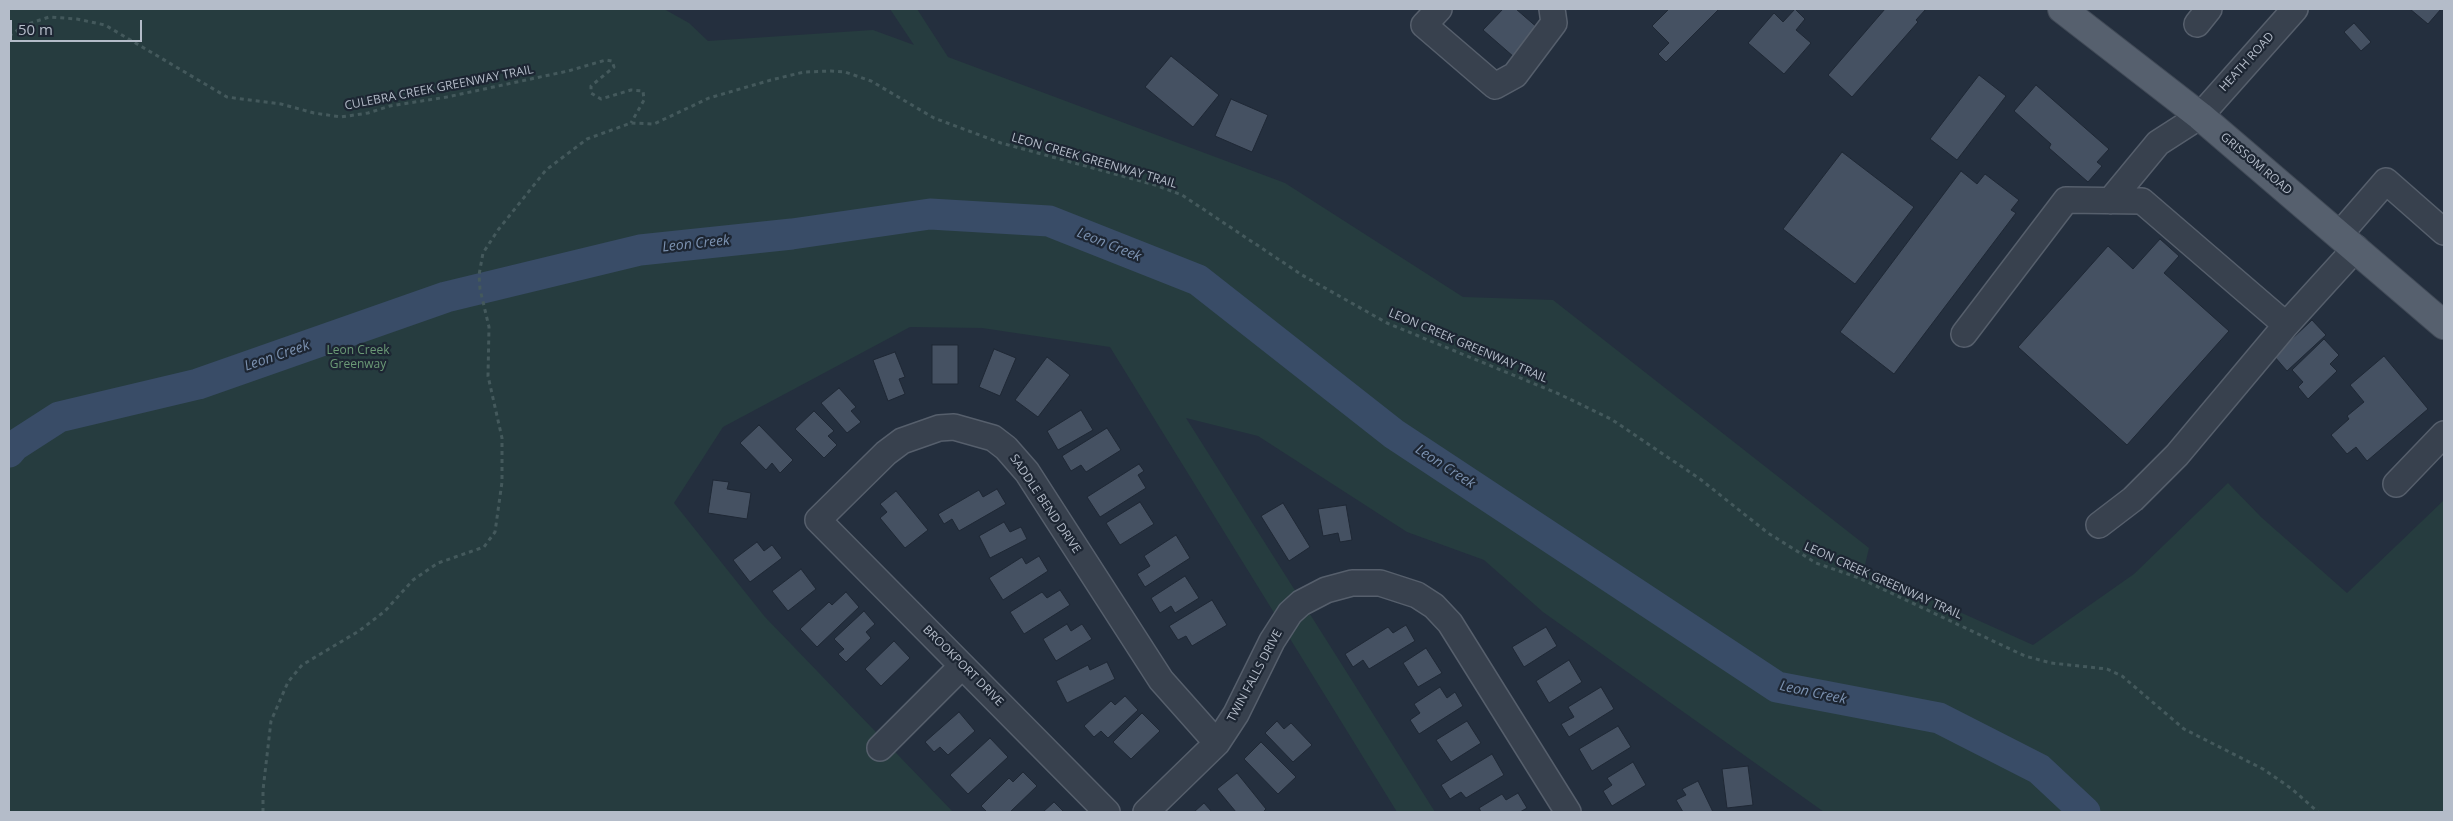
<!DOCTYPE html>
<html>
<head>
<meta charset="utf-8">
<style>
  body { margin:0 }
  #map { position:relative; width:2453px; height:821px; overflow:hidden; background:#242f3e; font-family:"Open Sans",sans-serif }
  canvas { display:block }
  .frame { position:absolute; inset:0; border:10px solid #b4bcc9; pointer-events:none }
  .scale { position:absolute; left:10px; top:20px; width:132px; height:22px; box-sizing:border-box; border:2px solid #b4bcc9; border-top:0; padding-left:6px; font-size:15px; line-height:18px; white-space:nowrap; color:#b4bcc9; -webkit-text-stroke:4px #1d2633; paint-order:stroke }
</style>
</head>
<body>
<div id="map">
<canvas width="2453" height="821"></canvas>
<div class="frame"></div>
<div class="scale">50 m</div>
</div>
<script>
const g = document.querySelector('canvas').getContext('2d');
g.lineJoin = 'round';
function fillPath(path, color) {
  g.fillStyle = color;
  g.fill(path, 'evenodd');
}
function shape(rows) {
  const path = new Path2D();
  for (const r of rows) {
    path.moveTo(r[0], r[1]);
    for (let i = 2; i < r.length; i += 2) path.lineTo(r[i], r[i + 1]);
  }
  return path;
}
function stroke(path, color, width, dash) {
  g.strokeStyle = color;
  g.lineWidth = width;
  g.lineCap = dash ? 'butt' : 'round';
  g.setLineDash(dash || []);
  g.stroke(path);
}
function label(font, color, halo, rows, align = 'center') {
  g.font = font + ' "Open Sans",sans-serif';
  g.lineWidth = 4.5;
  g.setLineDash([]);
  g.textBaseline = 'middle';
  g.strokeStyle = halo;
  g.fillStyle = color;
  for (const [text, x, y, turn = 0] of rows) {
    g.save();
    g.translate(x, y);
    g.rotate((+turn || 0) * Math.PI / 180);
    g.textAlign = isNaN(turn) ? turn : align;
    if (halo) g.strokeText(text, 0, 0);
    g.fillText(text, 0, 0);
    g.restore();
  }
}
const green = shape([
  [9,9,664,9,689,23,708,41,873,30,914,45,890,9,917,9,948,57,1285,183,1463,297,1553,300,1869,548,1864,569,2033,645,2134,574,2228,483,2261,517,2347,593,2444,500,2444,812,1824,812,1543,612,1484,560,1407,532,1258,436,1186,418,1435,812,1397,812,1110,347,982,328,910,327,723,427,674,503,765,617,953,812,9,812]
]);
const river = shape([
  [9,452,14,446,59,417,198,384,446,297,640,250,792,234,930,214,1049,221,1198,280,1394,434,1777,687,1939,718,2039,769,2085,812]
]);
const building = shape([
  [1503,9,1516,9,1539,29,1514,57,1483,30,1503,9],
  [1669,9,1719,9,1666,62,1658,54,1669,43,1652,26,1669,9],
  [1795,9,1805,19,1796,30,1811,43,1784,74,1748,43,1774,13,1783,22,1795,9],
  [1885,9,1926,9,1916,20,1918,22,1852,97,1828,75,1885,9],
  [2410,9,2441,9,2428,24,2410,9],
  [2354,23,2371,42,2361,51,2344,32,2354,23],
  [1171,56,1219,95,1193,127,1145,87,1171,56],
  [1979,75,2006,96,1957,160,1930,139,1979,75],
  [2036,85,2109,149,2097,162,2102,166,2088,182,2049,148,2051,144,2014,111,2036,85],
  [1231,99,1268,115,1252,152,1215,136,1231,99],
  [1842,152,1914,207,1855,284,1783,229,1842,152],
  [1961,171,1977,184,1985,174,2019,200,2011,210,2016,213,1894,374,1840,332,1961,171],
  [2160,239,2179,256,2164,273,2229,331,2127,445,2018,347,2108,246,2133,269,2160,239],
  [2312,320,2326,335,2287,371,2274,356,2312,320],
  [2324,339,2339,355,2330,364,2337,371,2308,399,2298,387,2303,382,2292,370,2324,339],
  [932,345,958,345,958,384,932,384,932,345],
  [994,349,1016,358,1000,396,979,387,994,349],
  [895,352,905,377,899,379,905,394,888,401,873,360,895,352],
  [2384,356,2428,409,2367,461,2356,447,2347,454,2331,435,2349,419,2347,416,2364,402,2350,385,2384,356],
  [1047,357,1070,375,1038,417,1015,400,1047,357],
  [839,388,856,407,851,411,861,422,847,433,821,403,839,388],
  [1081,410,1093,430,1058,450,1047,431,1081,410],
  [814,411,834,431,828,436,837,445,824,458,795,429,814,411],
  [759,425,793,460,780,473,772,463,766,470,740,443,759,425],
  [1107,428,1121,450,1086,472,1081,465,1071,471,1062,456,1107,428],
  [1139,464,1144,471,1138,475,1146,488,1100,517,1087,497,1139,464],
  [713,480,729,482,727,489,751,493,747,519,708,513,713,480],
  [997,489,1006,504,959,531,952,519,944,524,938,514,979,490,983,497,997,489],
  [896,491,928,530,905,548,880,518,887,512,880,504,896,491],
  [1140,502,1154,524,1120,545,1106,523,1140,502],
  [1283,503,1310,547,1289,561,1261,516,1283,503],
  [1346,505,1352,540,1340,542,1338,533,1323,536,1318,509,1346,505],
  [1004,522,1010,532,1021,527,1027,539,990,558,979,536,1004,522],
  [1176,535,1190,558,1145,587,1137,574,1150,566,1144,556,1176,535],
  [757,542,764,551,772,545,782,558,750,582,733,560,757,542],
  [1039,556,1048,571,1003,600,989,578,1022,557,1026,564,1039,556],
  [801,569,816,589,788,611,772,591,801,569],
  [1185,576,1199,598,1175,613,1171,606,1160,613,1151,598,1185,576],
  [1060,590,1070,605,1024,634,1010,612,1042,592,1047,598,1060,590],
  [846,592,859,607,817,647,800,629,829,602,832,605,846,592],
  [1212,600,1227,625,1192,646,1186,636,1178,640,1169,626,1212,600],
  [864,611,875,624,866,632,871,638,846,662,838,654,844,649,834,639,864,611],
  [1067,624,1071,631,1082,624,1092,639,1056,661,1043,639,1067,624],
  [1406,625,1415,641,1369,669,1363,660,1353,667,1345,654,1388,627,1393,633,1406,625],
  [1546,627,1557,646,1524,667,1512,647,1546,627],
  [894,641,910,658,881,686,865,669,894,641],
  [1426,648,1442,673,1418,687,1403,663,1426,648],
  [1569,660,1582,682,1549,703,1536,681,1569,660],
  [1107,662,1115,679,1067,703,1056,681,1088,665,1090,670,1107,662],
  [1440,687,1447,698,1455,692,1463,706,1419,734,1410,720,1420,713,1414,704,1440,687],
  [1601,687,1614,709,1569,737,1561,724,1574,717,1568,707,1601,687],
  [1125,696,1138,710,1108,738,1101,731,1094,737,1084,726,1111,701,1115,705,1125,696],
  [959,712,975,731,948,755,940,747,934,752,925,742,959,712],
  [1142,713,1160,731,1131,759,1113,742,1142,713],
  [1277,721,1284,729,1291,723,1312,745,1293,762,1265,733,1277,721],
  [1467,721,1481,743,1451,762,1436,740,1467,721],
  [1618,726,1631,747,1592,771,1579,749,1618,726],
  [990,738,1008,757,968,794,950,775,990,738],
  [1261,742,1296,777,1278,794,1244,759,1261,742],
  [1492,754,1504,775,1466,798,1461,792,1450,799,1441,785,1492,754],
  [1633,762,1646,785,1612,806,1603,791,1612,785,1607,778,1633,762],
  [1748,766,1753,805,1727,808,1722,769,1748,766],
  [1023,772,1037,786,1010,812,987,812,981,806,1009,778,1013,782,1023,772],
  [1237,773,1266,809,1263,812,1236,812,1217,789,1237,773],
  [1698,781,1713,812,1683,812,1676,800,1686,795,1682,789,1698,781],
  [1518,793,1527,808,1520,812,1481,812,1479,808,1502,794,1506,800,1518,793],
  [1054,802,1064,812,1043,812,1054,802],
  [1204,803,1212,812,1194,812,1204,803]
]);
const path = shape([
  [9,36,25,25,49,17,77,19,105,25,227,97,281,104,314,113,341,117,368,113,390,106,447,97,568,71,606,60,612,61,614,67,591,86,591,93,601,99,631,90,643,91,644,100,631,123],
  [263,812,263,790,271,721,288,682,302,665,359,631,385,611,413,580,438,563,484,547,495,532,502,482,502,438,488,376,489,327,480,289,479,275,483,253,498,230,546,170,587,139,631,123,654,124,709,98,771,80,804,72,831,71,845,72,871,81,934,118,1001,143,1155,185,1182,195,1302,275,1387,323,1559,394,1611,419,1700,479,1768,533,1816,563,1859,578,2025,656,2051,663,2107,669,2122,676,2184,729,2263,769,2292,789,2318,812]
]);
const minor = shape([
  [1439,9,1424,25,1495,86,1515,75,1554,23,1552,9],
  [2197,24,2209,9],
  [2110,201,2158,143,2200,116,2295,9],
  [2340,234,2386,181,2444,232],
  [1964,334,2066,200,2142,201,2286,325,2356,248],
  [2396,484,2444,434],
  [2099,525,2133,499,2177,455,2286,325],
  [880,748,962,666],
  [1107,812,818,520,886,453,902,441,939,428,954,427,993,438,1006,448,1027,472,1161,680,1217,743],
  [1146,812,1217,743,1236,714,1272,641,1290,613,1301,603,1326,590,1352,583,1380,583,1417,595,1434,606,1450,623,1568,812]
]);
const major = shape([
  [2062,9,2200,116,2444,325]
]);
const streetNames = [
  ["HEATH ROAD",2247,62,-48],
  ["CULEBRA CREEK GREENWAY TRAIL",439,88,-11],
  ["LEON CREEK GREENWAY TRAIL",1094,161,16],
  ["GRISSOM ROAD",2256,164,40],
  ["LEON CREEK GREENWAY TRAIL",1468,346,23],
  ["SADDLE BEND DRIVE",1045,504,56],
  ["LEON CREEK GREENWAY TRAIL",1883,581,24],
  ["BROOKPORT DRIVE",963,666,45],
  ["TWIN FALLS DRIVE",1255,676,-62]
];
const parkNames = [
  ["Leon Creek",358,351],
  ["Greenway",358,365]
];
const waterNames = [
  ["Leon Creek",696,244,-6],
  ["Leon Creek",1109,245,22],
  ["Leon Creek",277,356,-19],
  ["Leon Creek",1445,467,33],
  ["Leon Creek",1813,693,12]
];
fillPath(green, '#263c3f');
stroke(river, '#394c67', 31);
fillPath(building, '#455162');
stroke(building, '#1f2835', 1);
stroke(minor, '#565f6c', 28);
stroke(major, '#414a57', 30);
stroke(path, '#44595c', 3, [4, 4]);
stroke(minor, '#38414e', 25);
stroke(major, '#56606e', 28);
label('12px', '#b4bcc9', '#1d2633', streetNames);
label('12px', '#6b9a76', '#1d2633', parkNames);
label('italic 14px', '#7c92b1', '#1d2633', waterNames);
</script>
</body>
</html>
